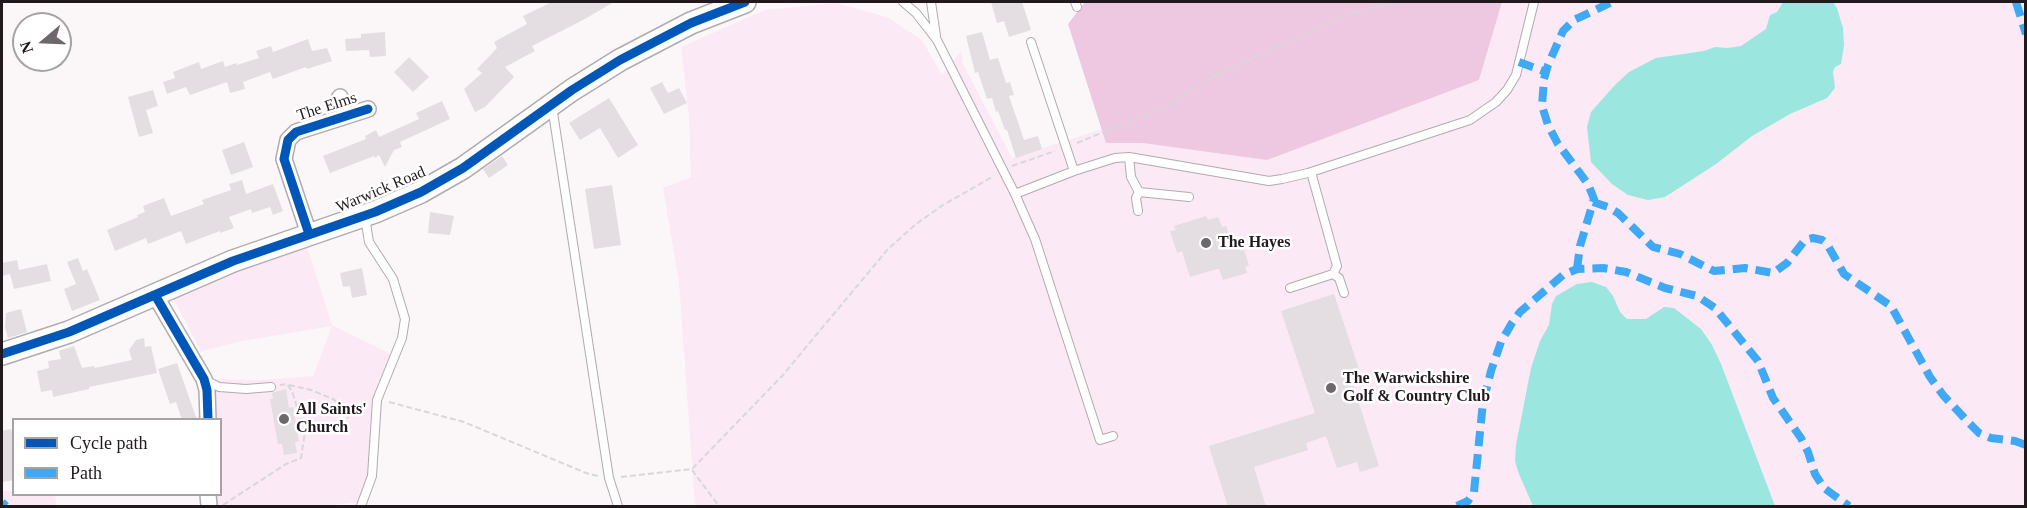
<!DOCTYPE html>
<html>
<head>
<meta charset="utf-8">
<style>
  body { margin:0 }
  #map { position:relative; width:2027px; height:508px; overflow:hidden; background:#fbf7f9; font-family:Georgia,serif }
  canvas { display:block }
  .frame { position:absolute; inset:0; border:3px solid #22191f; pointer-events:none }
  .legend { position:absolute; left:12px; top:418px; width:210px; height:78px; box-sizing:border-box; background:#fff; border:2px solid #a7a3a5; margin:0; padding:8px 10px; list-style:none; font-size:18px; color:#22191f }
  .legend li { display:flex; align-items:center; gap:12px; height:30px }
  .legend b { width:30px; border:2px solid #a7a3a5 }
  .north { position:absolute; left:12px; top:12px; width:60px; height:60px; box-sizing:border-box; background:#fff; border:2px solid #a7a3a5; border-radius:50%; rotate:251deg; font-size:16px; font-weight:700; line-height:24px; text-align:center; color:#22191f }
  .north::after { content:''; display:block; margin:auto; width:21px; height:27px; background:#6e676b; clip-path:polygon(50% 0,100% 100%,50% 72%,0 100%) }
</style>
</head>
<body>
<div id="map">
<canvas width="2027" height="508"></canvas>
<div class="frame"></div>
<ul class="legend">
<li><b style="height:8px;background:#0057b8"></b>Cycle path</li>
<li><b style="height:8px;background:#3fa9f5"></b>Path</li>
</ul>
<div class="north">N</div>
</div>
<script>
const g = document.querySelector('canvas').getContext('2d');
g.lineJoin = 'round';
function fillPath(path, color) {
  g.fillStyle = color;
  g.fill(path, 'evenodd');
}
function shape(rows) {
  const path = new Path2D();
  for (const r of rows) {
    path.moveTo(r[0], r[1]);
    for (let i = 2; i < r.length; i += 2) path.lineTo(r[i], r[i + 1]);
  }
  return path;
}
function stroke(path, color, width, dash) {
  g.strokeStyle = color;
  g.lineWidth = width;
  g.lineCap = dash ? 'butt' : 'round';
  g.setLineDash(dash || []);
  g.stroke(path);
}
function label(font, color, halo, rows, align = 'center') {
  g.font = font + ' Georgia,serif';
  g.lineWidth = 5;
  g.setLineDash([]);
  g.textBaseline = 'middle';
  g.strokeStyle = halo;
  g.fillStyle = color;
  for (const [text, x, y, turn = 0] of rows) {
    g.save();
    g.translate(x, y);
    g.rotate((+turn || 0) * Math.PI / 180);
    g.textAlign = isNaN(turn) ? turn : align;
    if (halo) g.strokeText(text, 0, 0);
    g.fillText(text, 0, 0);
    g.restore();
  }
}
const green = shape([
  [1502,2,2025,2,2025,506,695,506,679,282,663,188,691,177,689,118,681,47,765,10,836,3,887,17,922,40,942,75,961,51,963,64,1012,158,1102,129,1107,143,1143,143,1479,80],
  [305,240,332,325,395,356,376,410,372,476,363,502,323,506,208,506,208,495,220,494,220,420,208,419,204,379,260,380,313,376,332,326,243,341,201,351,174,300,178,290],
  [2,491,13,491,14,494,55,495,57,506,2,506]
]);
const forest = shape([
  [1085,2,1502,2,1479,80,1267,160,1143,143,1106,143,1068,24]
]);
const water = shape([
  [1783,2,1833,2,1837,8,1843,28,1844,45,1841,64,1835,67,1833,72,1835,88,1827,98,1790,114,1752,136,1716,164,1665,197,1648,200,1628,195,1612,184,1591,162,1587,127,1591,112,1615,85,1629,72,1656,58,1704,51,1715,47,1727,48,1741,46,1766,29,1770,15,1777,12],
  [1592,282,1606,287,1613,296,1620,312,1627,319,1646,319,1664,307,1674,308,1701,329,1712,345,1721,364,1775,506,1533,506,1519,474,1515,461,1516,445,1531,368,1540,341,1549,325,1552,304,1556,296,1577,284]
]);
const building = shape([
  [552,2,614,2,583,20,532,46,535,51,505,67,514,77,485,107,475,112,464,89,482,73,477,69,497,48,494,42,527,24,523,16],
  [991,2,1022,2,1031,30,1009,37,1004,21,997,23],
  [385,32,386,56,370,57,369,50,346,51,345,39,361,38,361,34],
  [982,32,990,60,998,58,1006,83,1010,82,1014,95,1009,96,1024,140,1038,136,1042,149,1016,158,1007,130,1005,130,998,111,996,112,992,98,987,99,978,72,975,73,966,36],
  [308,39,312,51,327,48,332,61,307,69,306,67,273,79,270,72,243,82,245,89,230,93,227,82,190,95,186,87,167,94,163,82,175,78,173,72,199,62,201,69,223,61,225,67,236,63,237,65,259,58,256,51,271,46,273,52],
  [409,57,429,77,413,92,394,72],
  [662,82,668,93,679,88,687,103,664,114,650,88],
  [153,90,158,106,146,110,153,133,139,137,128,97],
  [609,98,638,145,618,158,600,128,580,140,569,123],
  [442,101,450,119,400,142,402,147,394,150,385,167,379,155,375,158,374,156,330,173,323,156,366,139,365,136,376,130,379,137,419,119,416,113],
  [244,142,253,167,231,175,222,150],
  [502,156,508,165,489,178,483,169],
  [242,180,246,194,273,184,283,211,273,215,270,207,252,213,251,209,229,217,234,228,220,233,220,231,186,244,181,231,148,244,146,238,115,251,107,230,138,217,137,215,145,212,143,206,164,198,171,216,204,204,202,200,231,190,229,184],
  [612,185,621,245,594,249,585,189],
  [430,212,454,216,450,235,428,233],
  [1206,216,1208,220,1218,217,1222,227,1226,226,1230,237,1235,236,1240,251,1244,250,1249,265,1245,267,1247,273,1223,280,1219,269,1217,269,1190,277,1182,251,1177,253,1170,231,1176,230,1174,226],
  [78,258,83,271,87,269,100,300,72,311,64,289,76,284,67,262],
  [17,260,19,270,47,264,51,281,14,289,10,274,2,276,2,263],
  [362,268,367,295,352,298,350,286,343,287,340,273],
  [1334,294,1359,369,1349,372,1379,466,1360,472,1357,462,1337,468,1326,436,1306,443,1308,450,1254,467,1266,507,1228,507,1209,446,1315,413,1281,311],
  [21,309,27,332,8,338,5,327,6,313],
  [144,338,145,347,151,346,157,373,89,387,89,389,53,397,52,390,41,392,37,371,49,368,48,361,61,359,59,351,74,346,82,368,94,366,95,368,132,360,129,350,136,340],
  [177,363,197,420,182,420,176,402,170,404,158,369],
  [286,389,289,408,293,407,299,441,295,442,297,453,284,455,282,444,278,444,270,399,273,399,272,393],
  [11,429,14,438,14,480,3,482,2,474,2,431]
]);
const path = shape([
  [1077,143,1169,105,1214,76,1351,13,1403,2],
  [1012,166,1055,151],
  [289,385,311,390,333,399,351,413],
  [389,402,464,422,586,473,598,476],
  [305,432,342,423,351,414,367,406],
  [692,470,719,506],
  [621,477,692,469,782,376,888,249,916,224,943,205,994,176],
  [223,505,286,464,301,458,305,432,292,391,287,384,280,385]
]);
const lane = shape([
  [903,2,916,13,937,40,1015,194,1074,171,1115,158,1129,157,1269,181,1282,179,1308,173,1470,120,1496,102,1507,90,1516,75,1534,2],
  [931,2,936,36],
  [1075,2,1077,7],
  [1031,42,1074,171],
  [552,106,609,478,618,506],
  [1129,157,1131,177,1139,192,1189,197],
  [1015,194,1035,239,1100,440,1113,436],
  [1138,211,1136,198,1139,192],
  [1333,274,1339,278,1344,293],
  [1290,288,1333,274,1337,266,1311,172],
  [205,380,219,387,246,389,271,387],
  [361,506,372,476,377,400,402,338,405,319,393,279,369,242,365,217]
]);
const street = shape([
  [340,97,346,116],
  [309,234,284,159,288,140,296,132,368,109],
  [155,295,204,379,207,390,208,420],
  [208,494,209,506]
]);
const secondary = shape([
  [2,354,69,332,233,261,375,212,421,192,463,168,572,90,620,60,691,23,745,2]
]);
const quiet = shape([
  [2016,2,2026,34],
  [1519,62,1546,72],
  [1593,202,1608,207,1618,213,1653,247,1680,254,1714,271,1745,268,1773,273,1787,263,1805,240,1813,238,1822,240,1827,244,1844,274,1891,306,1930,377,1943,395,1969,423,1979,433,1991,438,2015,441,2026,445],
  [1577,269,1580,246,1594,199,1588,184,1558,144,1548,125,1542,106,1544,79,1548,65,1563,31,1574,20,1612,2],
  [2,502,6,506],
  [1457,506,1468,501,1474,492,1483,402,1491,371,1501,342,1512,323,1520,312,1563,275,1577,269,1603,268,1626,272,1665,288,1697,296,1715,308,1758,361,1773,398,1801,438,1808,452,1815,474,1824,488,1849,506]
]);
const cycleway = shape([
  [309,234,284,159,288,140,296,132,368,109],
  [155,295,204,379,207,390,208,420],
  [2,354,69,332,233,261,375,212,421,192,463,168,572,90,620,60,691,23,745,2]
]);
const markers = [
  [1206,243,6,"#6e676b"],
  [1331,388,6,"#6e676b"],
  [284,419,6,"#6e676b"]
];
const streetNames = [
  ["The Elms",327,107,-18],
  ["Warwick Road",381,190,-23]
];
const poiNames = [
  ["The Hayes",1218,243],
  ["The Warwickshire",1343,379],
  ["Golf & Country Club",1343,397],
  ["All Saints'",296,410],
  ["Church",296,428]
];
fillPath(green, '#fbe9f5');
fillPath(forest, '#eec7e1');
fillPath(water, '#9be6de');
fillPath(building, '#e4dde1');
stroke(lane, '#b1abaf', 10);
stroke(street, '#b1abaf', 18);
stroke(secondary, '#b1abaf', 24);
stroke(path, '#d8d8d8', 2, [6, 3]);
stroke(lane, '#fefefe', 8);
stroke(street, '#fefefe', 15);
stroke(secondary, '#fefefe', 21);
stroke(quiet, '#3fa9f5', 8, [15, 8]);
stroke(cycleway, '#0057b8', 9);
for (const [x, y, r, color] of markers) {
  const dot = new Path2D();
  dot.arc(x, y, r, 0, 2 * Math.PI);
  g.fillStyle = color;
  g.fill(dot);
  stroke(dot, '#fff', 2);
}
label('16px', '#22191f', '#fff', streetNames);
label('bold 16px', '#22191f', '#fff', poiNames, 'left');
</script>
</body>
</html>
